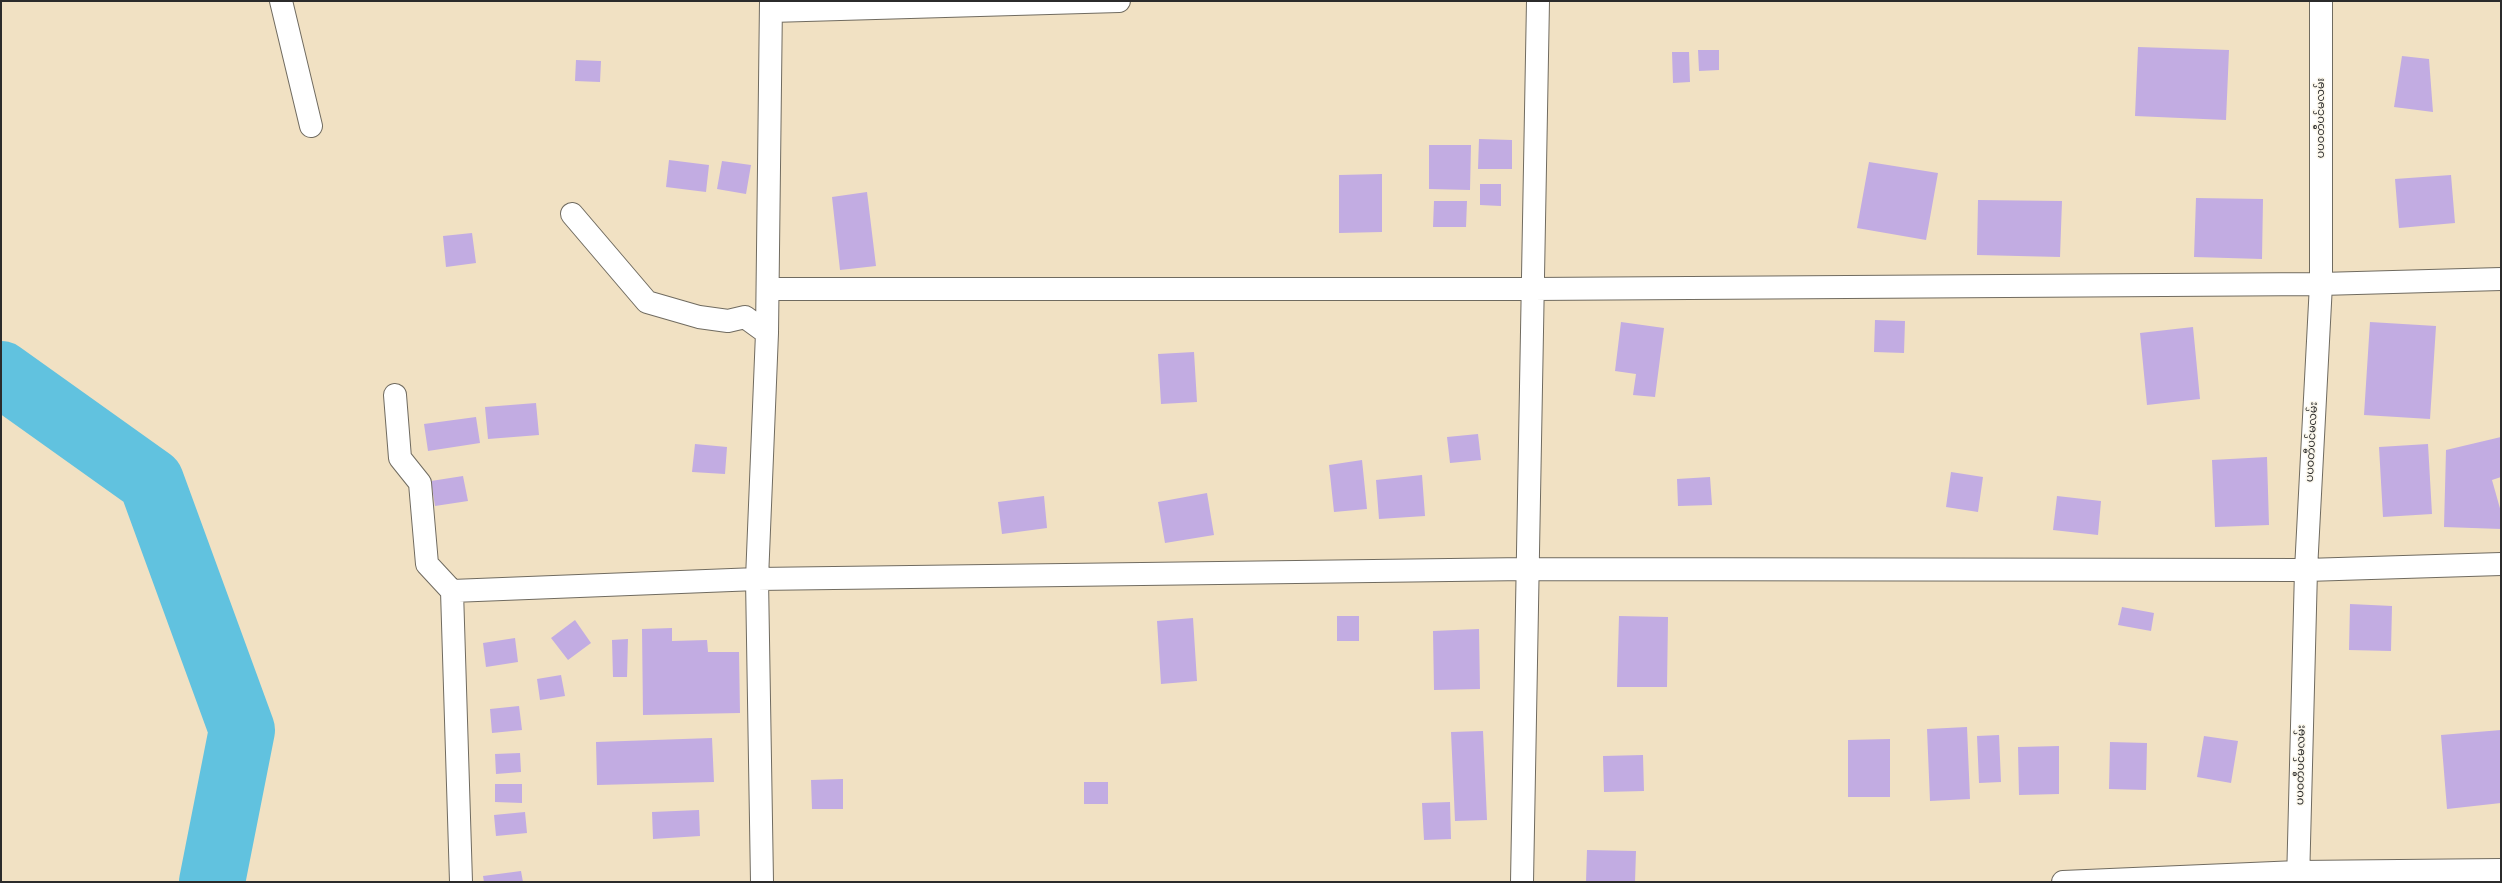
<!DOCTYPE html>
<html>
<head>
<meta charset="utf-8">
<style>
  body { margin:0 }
  #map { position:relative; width:2502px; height:883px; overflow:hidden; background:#f1e1c3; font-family:"Shantell Sans",sans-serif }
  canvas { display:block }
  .frame { position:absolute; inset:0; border:2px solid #2b2b2b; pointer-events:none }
</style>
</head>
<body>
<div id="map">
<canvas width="2502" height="883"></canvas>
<div class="frame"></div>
</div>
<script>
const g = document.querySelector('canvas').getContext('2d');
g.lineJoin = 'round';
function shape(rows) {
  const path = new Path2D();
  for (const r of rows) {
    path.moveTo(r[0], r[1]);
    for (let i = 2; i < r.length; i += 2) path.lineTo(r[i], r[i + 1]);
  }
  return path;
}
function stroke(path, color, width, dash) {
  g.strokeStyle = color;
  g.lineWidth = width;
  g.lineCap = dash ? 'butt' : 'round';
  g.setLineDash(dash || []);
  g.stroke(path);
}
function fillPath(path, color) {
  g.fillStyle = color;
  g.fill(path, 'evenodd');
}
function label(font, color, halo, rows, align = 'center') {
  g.font = font + ' "Shantell Sans","Noto Sans Myanmar",sans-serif';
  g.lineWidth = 3;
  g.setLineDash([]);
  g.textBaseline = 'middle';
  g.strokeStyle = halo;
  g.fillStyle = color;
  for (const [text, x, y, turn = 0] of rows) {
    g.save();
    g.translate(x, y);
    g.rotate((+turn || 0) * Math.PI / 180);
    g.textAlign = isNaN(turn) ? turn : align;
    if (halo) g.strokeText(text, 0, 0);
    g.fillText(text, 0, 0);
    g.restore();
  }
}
const river = shape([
  [1,374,151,481,242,730,212,882]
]);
const building = shape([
  [2138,47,2229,50,2226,120,2135,116],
  [1698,50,1719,50,1719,70,1699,71],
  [1672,52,1689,52,1690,82,1673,83],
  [2402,56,2429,59,2433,112,2394,107],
  [576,60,601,61,600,82,575,81],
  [1479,139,1512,140,1512,169,1478,169],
  [1429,145,1471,145,1470,190,1429,189],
  [669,160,709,165,706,192,666,187],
  [722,161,751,165,746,194,717,189],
  [1869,162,1938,173,1926,240,1857,228],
  [1382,174,1382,232,1339,233,1339,175],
  [2451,175,2455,223,2399,228,2395,179],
  [1480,184,1501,184,1501,206,1480,205],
  [867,192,876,266,840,270,832,197],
  [2196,198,2263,199,2262,259,2194,257],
  [1978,200,2062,201,2060,257,1977,255],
  [1434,201,1467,201,1466,227,1433,227],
  [472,233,476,263,446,267,443,236],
  [1875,320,1905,321,1904,353,1874,352],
  [1621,322,1664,328,1655,397,1633,395,1636,374,1615,371],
  [2370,322,2436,326,2430,419,2364,415],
  [2193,327,2200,399,2147,405,2140,333],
  [1194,352,1197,402,1161,404,1158,354],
  [536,403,539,435,488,439,485,407],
  [476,417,480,443,428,451,424,424],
  [1478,434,1481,460,1450,463,1447,437],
  [2501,437,2501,477,2492,480,2501,512,2501,529,2444,527,2446,450],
  [695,444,727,447,725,474,692,472],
  [2428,444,2432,514,2383,517,2379,447],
  [2267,457,2269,525,2215,527,2212,460],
  [1362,460,1367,509,1334,512,1329,465],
  [1951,472,1983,477,1978,512,1946,507],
  [1422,475,1425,516,1379,519,1376,480],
  [463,476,468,501,435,506,431,481],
  [1710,477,1712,505,1678,506,1677,479],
  [1207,493,1214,535,1165,543,1158,502],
  [1044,496,1047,528,1002,534,998,502],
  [2057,496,2101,501,2098,535,2053,530],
  [2350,604,2392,606,2391,651,2349,650],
  [2122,607,2154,613,2151,631,2118,625],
  [1337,616,1359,616,1359,641,1337,641],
  [1619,616,1668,617,1667,687,1617,687],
  [1193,618,1197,681,1161,684,1157,621],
  [575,620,591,643,568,660,551,638],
  [672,628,672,641,707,640,708,652,739,652,740,713,643,715,642,629],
  [1479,629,1480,689,1434,690,1433,631],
  [515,638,518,662,486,667,483,643],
  [628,639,627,677,613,677,612,640],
  [561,675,565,696,540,700,537,679],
  [519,706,522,730,492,733,490,709],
  [1967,727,1970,799,1930,801,1927,729],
  [2501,730,2501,803,2447,809,2441,735],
  [1483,731,1487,820,1455,821,1451,732],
  [1999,735,2001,782,1979,783,1977,736],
  [2204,736,2238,741,2231,783,2197,777],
  [712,738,714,782,597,785,596,742],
  [1890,739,1890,797,1848,797,1848,740],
  [2110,742,2147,743,2146,790,2109,789],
  [2059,746,2059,794,2019,795,2018,747],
  [520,753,521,772,496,774,495,754],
  [1643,755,1644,791,1604,792,1603,756],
  [843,779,843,809,812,809,811,780],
  [1084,782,1108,782,1108,804,1084,804],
  [495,784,522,784,522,803,495,802],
  [1450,802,1451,839,1424,840,1422,803],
  [699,810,700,836,653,839,652,812],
  [525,812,527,833,496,836,494,815],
  [1587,850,1636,851,1635,882,1586,882],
  [521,871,523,882,484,882,483,876]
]);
const minor = shape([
  [281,1,311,126],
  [771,11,1119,1],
  [768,289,1532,289,2321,284,2501,279],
  [767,333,771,1],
  [395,395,400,458,420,483,427,564,452,591,461,882],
  [452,591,757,579,767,333,745,317,728,321,699,317,647,302,572,214],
  [762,882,757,579,1527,569,2306,570,2501,564],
  [1522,882,1538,1],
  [2063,882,2298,872,2501,870],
  [2298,882,2306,570,2321,284,2321,1]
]);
const streetNames = [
  ["ပပဝတီပင်မလမ်း",2321,118,-90],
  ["ပပဝတီပင်မလမ်း",2312,442,-87],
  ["ပပဝတီပင်မလမ်း",2301,765,-89]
];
stroke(river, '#61c2df', 66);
fillPath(building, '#c2ace2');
stroke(minor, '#706b60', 24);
stroke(minor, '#fff', 22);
label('11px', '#2b2b2b', '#fbf7ec', streetNames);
</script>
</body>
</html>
